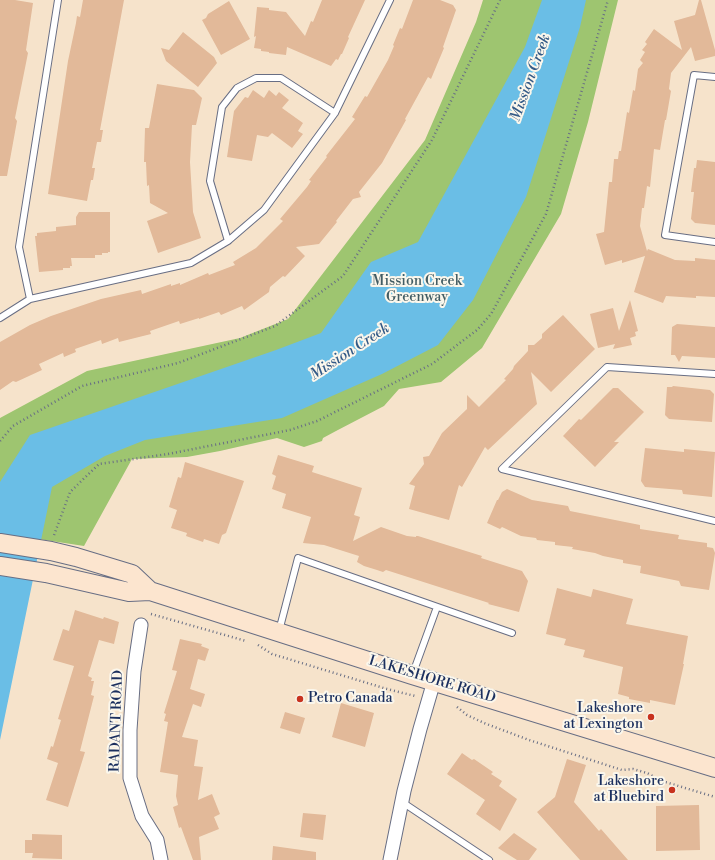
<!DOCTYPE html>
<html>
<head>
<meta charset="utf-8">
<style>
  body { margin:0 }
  canvas { display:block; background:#f6e3cb }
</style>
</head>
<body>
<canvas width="715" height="860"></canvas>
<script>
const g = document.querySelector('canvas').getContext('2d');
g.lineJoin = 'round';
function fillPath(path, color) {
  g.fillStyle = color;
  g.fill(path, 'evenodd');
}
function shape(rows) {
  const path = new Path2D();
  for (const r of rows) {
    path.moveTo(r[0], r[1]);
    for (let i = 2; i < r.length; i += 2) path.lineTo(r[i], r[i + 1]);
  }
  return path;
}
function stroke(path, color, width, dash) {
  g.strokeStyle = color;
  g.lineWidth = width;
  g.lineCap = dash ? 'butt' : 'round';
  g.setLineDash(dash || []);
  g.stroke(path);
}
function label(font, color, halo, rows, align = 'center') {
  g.font = font + ' "Libre Bodoni",serif';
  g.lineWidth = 4;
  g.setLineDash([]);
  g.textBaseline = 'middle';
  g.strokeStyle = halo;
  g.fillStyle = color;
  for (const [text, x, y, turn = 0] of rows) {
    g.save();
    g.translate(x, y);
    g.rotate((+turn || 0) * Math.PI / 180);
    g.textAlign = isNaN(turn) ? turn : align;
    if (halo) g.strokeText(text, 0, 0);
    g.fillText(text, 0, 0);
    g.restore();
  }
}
const green = shape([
  [483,0,618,0,588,122,561,214,482,348,441,382,399,389,384,406,336,431,323,438,322,441,304,447,277,438,220,451,187,457,132,459,84,546,32,538,0,528,0,418,87,371,240,338,288,319,425,140,476,22]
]);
const water = shape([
  [542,0,586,0,580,27,526,197,473,300,438,345,382,374,282,418,145,440,105,456,52,487,0,740,0,482,30,435,276,350,321,333,371,262,418,242,525,47]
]);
const building = shape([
  [0,0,15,0,33,3,26,50,28,53,15,118,17,121,7,176,0,176],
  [83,0,124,0,100,130,103,130,101,142,97,142,92,168,95,168,93,180,91,180,87,201,48,194,68,61,76,23,77,16,80,17],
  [322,0,365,0,348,37,349,38,342,54,341,54,338,60,336,59,331,66,287,47,286,55,269,53,269,52,261,51,261,49,254,48,256,36,254,37,257,7,269,8,269,10,286,12,305,36,311,21,313,22],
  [413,0,440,0,453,5,456,10,443,47,444,48,431,79,428,77,405,119,406,120,382,163,359,192,361,197,353,199,336,221,337,222,319,244,296,247,305,256,285,277,283,276,270,287,269,292,244,310,242,306,221,315,219,312,199,319,199,318,180,324,179,321,150,331,151,334,119,342,118,338,102,344,101,340,75,349,76,352,64,357,63,353,39,364,42,370,16,382,13,381,0,390,0,342,30,325,51,316,101,299,141,290,142,294,171,284,171,286,180,283,180,285,208,273,209,275,235,265,233,262,256,248,283,221,280,219,307,187,311,181,309,180,327,157,326,156,355,119,352,117,365,96,367,97,388,60,394,46,393,45,400,28,402,29],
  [699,0,701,0,715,50,715,56,695,61,691,47,671,73,669,89,671,91,666,120,665,120,660,150,654,149,650,187,647,186,644,208,642,208,640,226,647,251,648,249,675,260,695,261,695,258,715,260,715,297,696,296,696,298,666,296,663,303,634,292,645,256,622,263,622,260,605,265,596,234,604,232,609,182,612,182,614,159,618,159,619,151,621,151,627,112,629,113,633,90,635,91,638,69,643,63,640,60,645,52,642,50,647,44,645,42,654,29,682,50,674,21,695,15],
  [229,1,250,39,221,55,202,20,206,18,208,14],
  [183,32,214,57,217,63,198,87,166,61,161,48,169,50],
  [157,84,194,90,202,98,196,125,192,125,190,162,193,212,201,238,158,253,147,221,168,213,150,203,149,185,147,186,146,162,144,162,145,128,149,128],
  [253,90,264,98,269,90,276,96,279,92,289,100,282,108,303,123,298,131,303,134,292,148,272,133,268,137,257,135,252,161,227,157,234,111,245,97,248,98],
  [697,160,715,162,715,225,695,223,691,219,694,192,691,192,694,168,696,168],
  [79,212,110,212,110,252,108,252,108,253,102,253,102,255,95,255,95,258,71,258,72,266,70,266,70,268,63,268,63,270,39,272,35,236,37,236,37,233,56,231,56,227,76,225,76,217],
  [630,300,638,331,635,332,636,336,630,338,632,345,613,349,615,344,598,348,590,314,613,308,619,331],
  [563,315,595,349,551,392,531,372,537,404,488,450,485,447,462,487,459,485,449,520,409,509,415,486,409,484,424,464,423,457,429,456,442,433,467,409,467,395,479,407,506,380,504,379,513,369,514,366,528,351,528,345,534,345,542,338,542,334],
  [677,324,715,327,715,358,682,356,679,362,675,355,671,355,672,327],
  [673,386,710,390,714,394,712,422,669,419,665,415,667,387,672,387],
  [613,388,618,388,644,412,614,442,619,442,595,467,563,436,579,419,581,420],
  [645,448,684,452,684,449,715,452,712,497,683,494,682,490,645,487,641,481],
  [278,455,314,466,312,472,362,488,354,515,360,517,353,541,381,527,407,536,416,537,416,536,418,536,482,556,481,558,522,571,528,581,519,612,488,604,489,603,386,570,383,572,377,570,364,566,357,562,359,556,324,545,303,543,311,517,282,508,286,494,272,489,276,476,272,474],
  [185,462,244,481,226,533,222,535,219,544,204,539,203,542,186,536,187,533,171,528,177,510,169,507,178,477,181,478],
  [507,489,532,500,568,506,570,511,640,525,640,529,679,535,678,539,707,543,707,547,713,548,715,553,709,590,681,586,679,581,640,573,641,566,623,563,623,560,603,556,595,553,572,549,573,547,555,545,555,542,537,540,536,538,521,536,502,527,500,529,487,523,497,500,498,500,502,492],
  [557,588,591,597,593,589,633,599,626,624,688,636,683,664,684,664,675,705,650,700,650,703,629,699,629,697,618,694,623,667,583,657,585,650,564,645,566,639,546,634],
  [75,610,103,619,104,617,119,622,114,644,99,640,88,676,92,678,91,681,94,681,91,695,94,696,80,751,85,752,68,807,46,800,58,763,47,759,51,746,53,747,61,720,58,719,74,666,53,660,63,629,69,631],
  [180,639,202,644,201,646,209,649,205,661,198,659,190,689,205,694,201,707,193,704,182,737,198,740,194,766,203,767,198,800,212,794,220,814,214,817,219,829,199,837,201,860,193,860,181,827,179,828,173,807,178,805,176,796,178,775,160,772,168,722,164,721,166,714,164,713,177,671,172,670],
  [341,703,374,713,365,747,332,737],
  [285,712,305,718,300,734,280,728],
  [462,753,472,760,474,759,493,772,491,774,502,781,499,786,517,799,500,831,476,814,485,800,447,774],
  [567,759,586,765,574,802,599,831,601,829,628,860,580,860,537,812,555,797],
  [699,805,700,850,656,851,656,806],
  [303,813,326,815,323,840,300,837],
  [514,833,537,849,529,860,517,860,498,848],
  [32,834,62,835,62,859,32,858,33,853,25,853,25,840,32,840],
  [273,846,316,852,316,860,272,860]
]);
const path = shape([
  [0,441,13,426,82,386,178,363,275,326,343,276,432,140,500,0],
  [54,535,70,492,99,464,168,454,290,430,317,421,432,364,477,330,491,314,546,214,608,0],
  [151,614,246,641],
  [258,645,272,654,387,689,415,696],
  [457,707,467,715,484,723,529,740,622,770,633,769,647,773,662,781,715,797]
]);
const service = shape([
  [715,77,694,75,665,235,715,242],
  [228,241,210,181,222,107,237,88,256,78,281,78,335,113],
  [30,299,19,247,58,0],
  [0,318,30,299,191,263,228,241,264,210,335,113,390,0],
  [715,374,607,367,502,469,715,521],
  [279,631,298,558,512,633],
  [413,673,437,607],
  [402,802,489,860]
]);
const minor = shape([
  [141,625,134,671,130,730,130,778,142,816,157,840,161,860],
  [390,860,404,791,420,729,434,681]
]);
const secondary = shape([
  [0,543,51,551,76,557,132,574,150,591],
  [0,566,46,573,129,592,150,591,412,675,715,768]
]);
const markers = [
  [300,699,4,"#c8321e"],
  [651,717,4,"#c8321e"],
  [672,790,4,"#c8321e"]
];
const parkNames = [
  ["Mission Creek",417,282],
  ["Greenway",417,298]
];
const streetNames = [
  ["LAKESHORE ROAD",432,680,17],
  ["RADANT ROAD",117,721,-88]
];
const poiNames = [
  ["Petro Canada",308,699,"left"],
  ["Lakeshore",643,709],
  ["at Lexington",643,725],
  ["Lakeshore",664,782],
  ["at Bluebird",664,798]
];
const waterNames = [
  ["Mission Creek",531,78,-70],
  ["Mission Creek",350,352,-33]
];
fillPath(green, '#9ec570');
fillPath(water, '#6abee6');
fillPath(building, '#e2b999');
stroke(service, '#686e84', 8);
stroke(minor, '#686e84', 15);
stroke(secondary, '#686e84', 20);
stroke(path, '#686e84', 2.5, [1, 3]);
stroke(service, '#fff', 6);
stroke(minor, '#fff', 13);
stroke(secondary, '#fce5cf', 18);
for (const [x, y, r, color] of markers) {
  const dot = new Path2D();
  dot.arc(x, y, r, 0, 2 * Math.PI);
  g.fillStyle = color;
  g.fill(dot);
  stroke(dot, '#fbf7ec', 1.5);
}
label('14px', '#425c63', '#fbf7ec', parkNames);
label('14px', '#1b2f5e', '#fbf7ec', streetNames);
label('14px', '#1b2f5e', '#fbf7ec', poiNames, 'right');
label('italic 15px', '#335a87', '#fbf7ec', waterNames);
</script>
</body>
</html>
